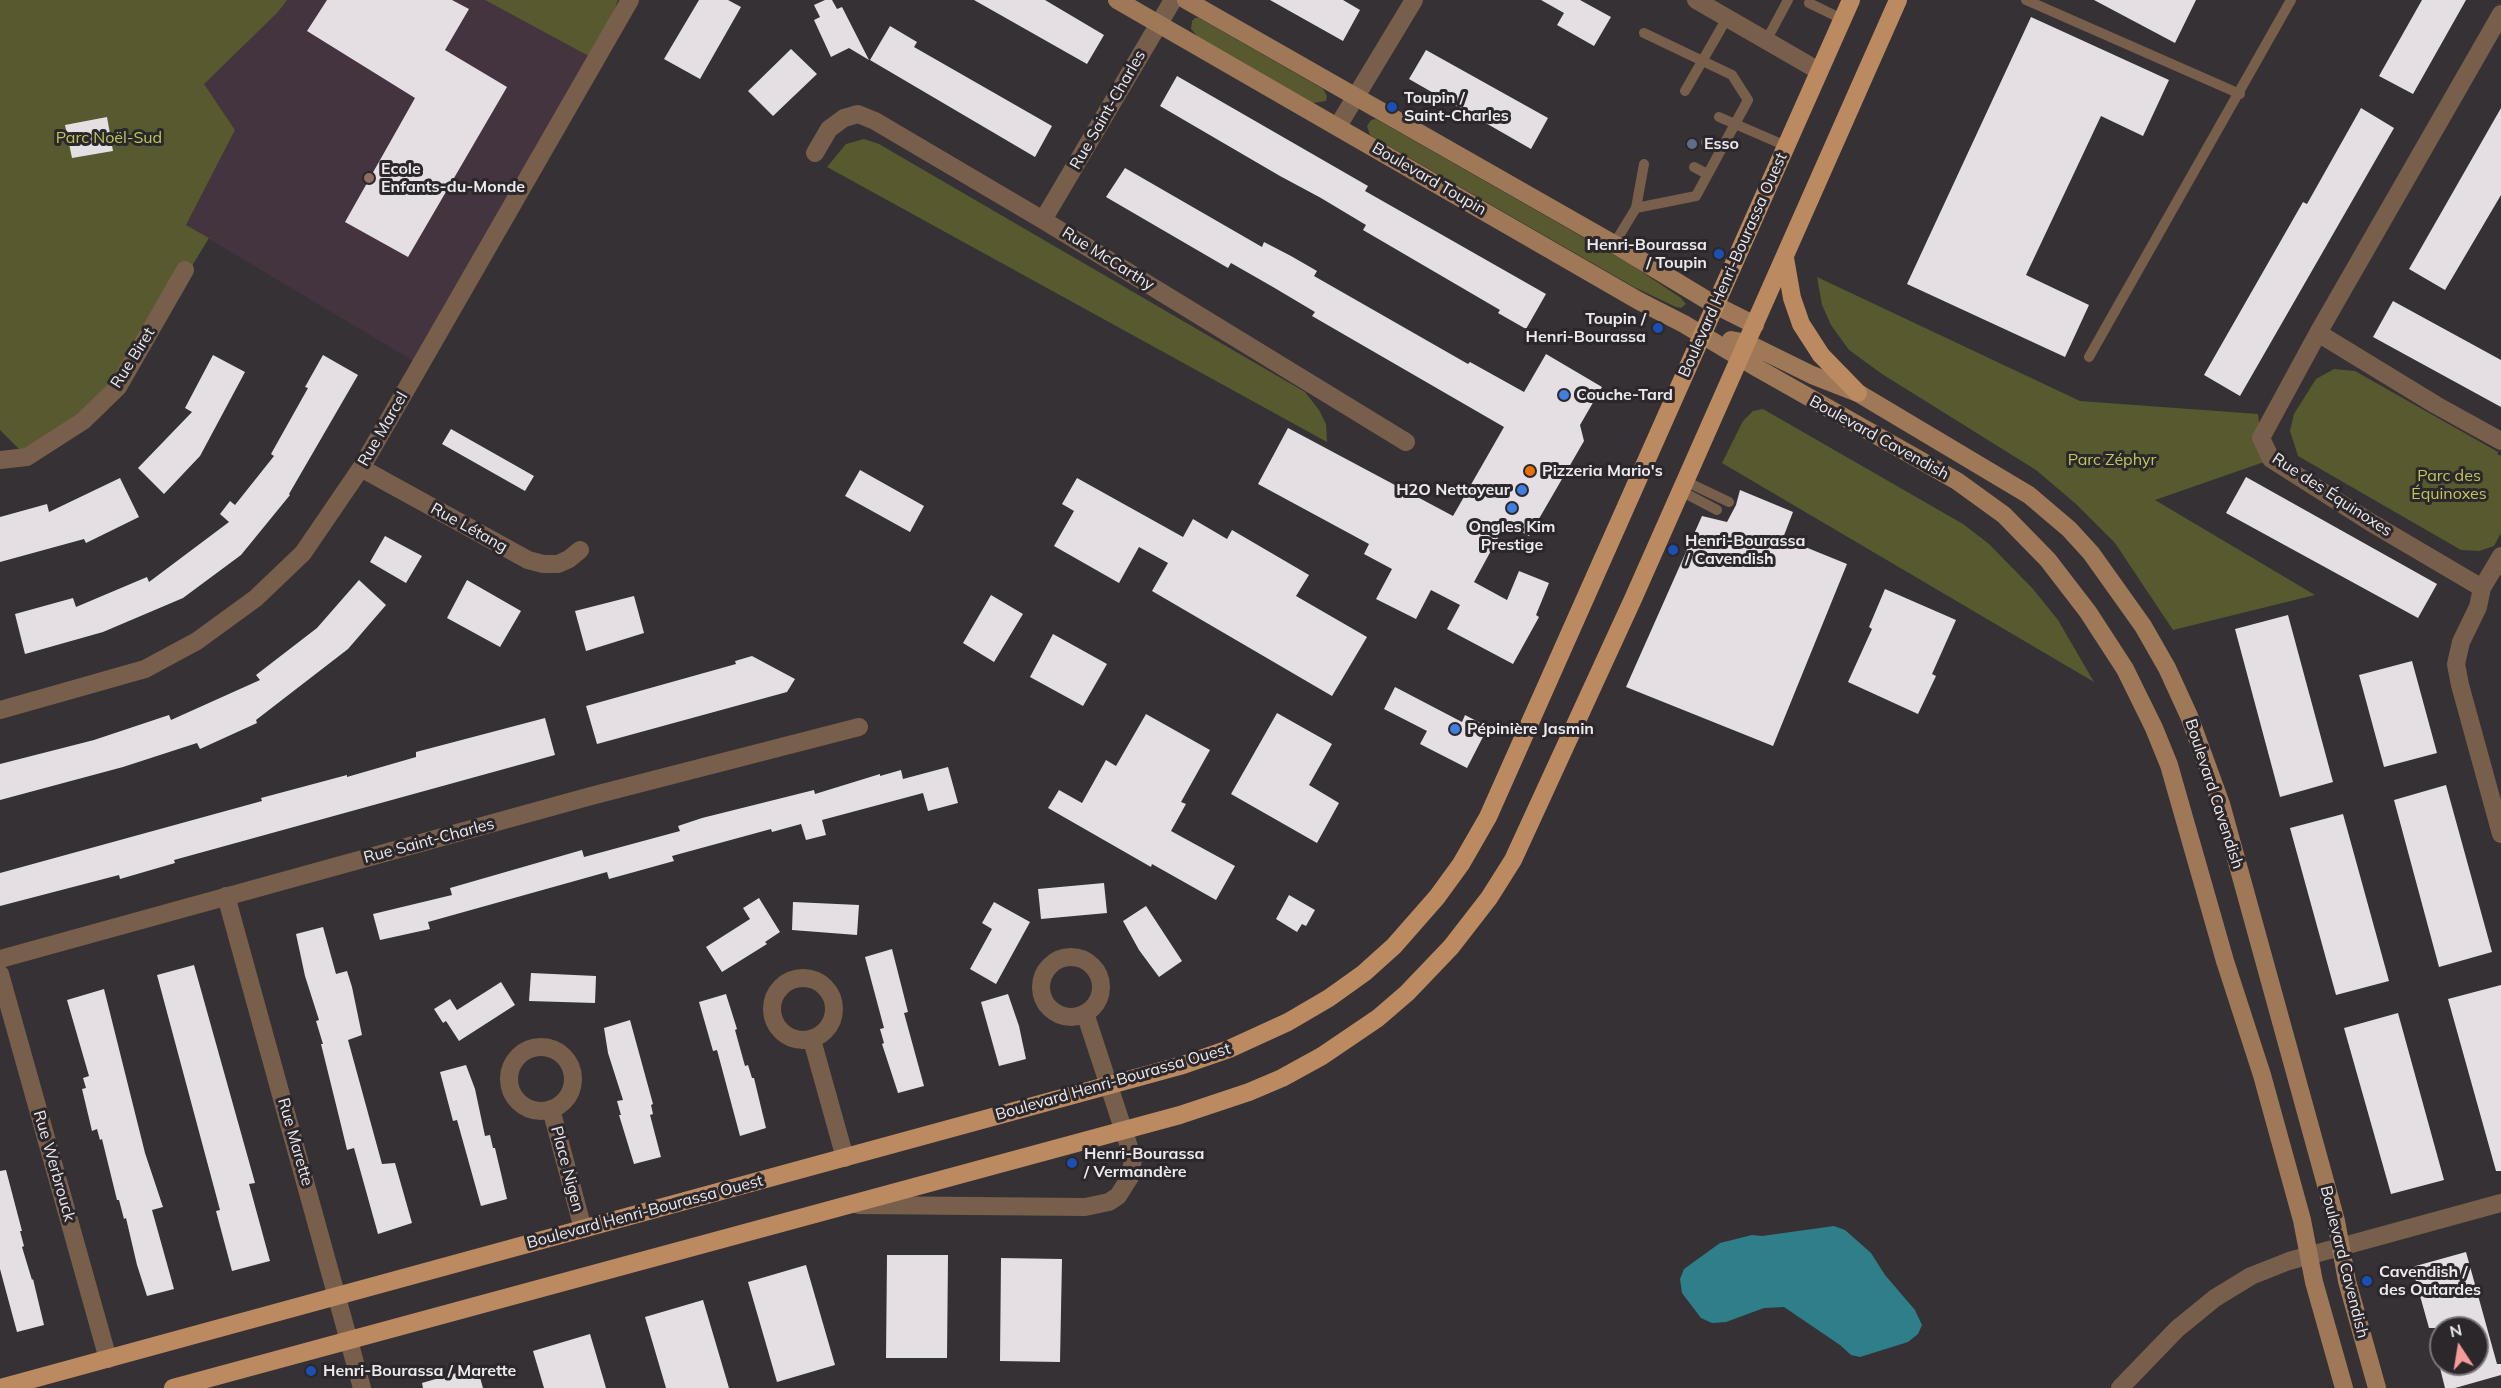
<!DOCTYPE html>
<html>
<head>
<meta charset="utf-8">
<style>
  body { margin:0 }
  #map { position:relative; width:2501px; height:1388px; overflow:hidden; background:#353135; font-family:Mulish,sans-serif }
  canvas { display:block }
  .north { position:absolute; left:2429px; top:1316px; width:60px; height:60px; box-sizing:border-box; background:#2b272b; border:2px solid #797579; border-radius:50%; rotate:348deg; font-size:16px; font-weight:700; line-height:24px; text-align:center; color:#edeaed }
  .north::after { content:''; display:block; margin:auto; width:21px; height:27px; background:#f59b9a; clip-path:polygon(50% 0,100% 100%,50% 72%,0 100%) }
</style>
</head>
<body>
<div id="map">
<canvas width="2501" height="1388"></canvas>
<div class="north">N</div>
</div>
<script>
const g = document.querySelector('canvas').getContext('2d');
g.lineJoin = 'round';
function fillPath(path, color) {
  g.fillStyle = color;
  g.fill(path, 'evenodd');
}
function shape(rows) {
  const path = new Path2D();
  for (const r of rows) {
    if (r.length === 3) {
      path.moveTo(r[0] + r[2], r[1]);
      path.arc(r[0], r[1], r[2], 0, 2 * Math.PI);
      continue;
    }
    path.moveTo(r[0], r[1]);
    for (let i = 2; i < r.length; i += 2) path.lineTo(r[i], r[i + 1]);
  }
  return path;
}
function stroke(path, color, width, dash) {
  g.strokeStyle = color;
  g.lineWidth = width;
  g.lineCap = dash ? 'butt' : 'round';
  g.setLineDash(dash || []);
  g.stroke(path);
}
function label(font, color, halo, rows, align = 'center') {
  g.font = font + ' Mulish,sans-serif';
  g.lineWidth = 6;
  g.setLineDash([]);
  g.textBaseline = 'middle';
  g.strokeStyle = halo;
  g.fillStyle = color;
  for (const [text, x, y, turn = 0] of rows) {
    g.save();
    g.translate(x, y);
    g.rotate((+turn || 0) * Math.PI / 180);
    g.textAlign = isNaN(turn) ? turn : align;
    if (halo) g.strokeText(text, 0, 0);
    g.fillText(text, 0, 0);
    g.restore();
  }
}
const education = shape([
  [287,0,485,0,596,60,420,365,186,225,235,130,203,84,278,12]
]);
const green = shape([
  [0,0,287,0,278,12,204,84,235,130,186,225,209,238,121,382,27,457,0,430],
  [485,0,618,0,596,60],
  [1195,18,1199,18,1323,89,1327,96,1326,101,1313,103,1198,37,1191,29,1192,21],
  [1376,119,1630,264,1681,298,1686,304,1681,308,1676,307,1634,287,1375,138,1370,135,1367,126,1371,120],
  [864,139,879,144,1305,392,1319,410,1326,424,1327,442,827,167,846,144],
  [1817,277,2080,401,2258,414,2264,462,2155,500,2315,595,2173,630,2115,543,2076,504,2036,470,1882,374,1849,350,1831,325,1822,305],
  [2334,369,2355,371,2498,452,2497,454,2501,456,2501,533,2494,546,2479,551,2461,550,2298,456,2290,431,2294,414,2316,379],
  [1763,409,1963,524,1989,544,2033,589,2058,620,2094,682,1722,463,1743,421,1753,411]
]);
const water = shape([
  [1834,1226,1845,1230,1871,1253,1885,1275,1915,1310,1922,1325,1918,1334,1908,1342,1860,1357,1851,1355,1840,1345,1784,1307,1764,1308,1726,1322,1712,1323,1701,1318,1682,1293,1680,1279,1684,1269,1720,1243,1752,1235,1762,1236]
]);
const building = shape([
  [327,0,452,0,469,9,445,50,507,87,408,257,345,222,415,98,307,31],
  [699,0,728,0,741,7,700,79,664,59],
  [825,0,832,0,837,9,842,7,869,60,849,48,831,57,814,20,820,17,814,5],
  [974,0,1045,0,1104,35,1087,64],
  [1270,0,1343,0,1360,10,1343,41],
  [1541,0,1580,0,1611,17,1594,46,1557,25,1564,13],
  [2094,0,2196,0,2175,43],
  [2422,0,2466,0,2413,94,2379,76],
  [2031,17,2169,80,2143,136,2101,116,2026,275,2089,305,2065,357,1907,284],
  [890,26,917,42,914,47,1052,126,1035,157,870,60],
  [791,49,817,74,773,116,748,91],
  [1426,50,1548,118,1531,149,1409,79],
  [1177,76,1368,186,1365,191,1546,294,1526,329,1498,313,1500,310,1363,230,1366,225,1321,198,1280,176,1160,106],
  [2361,108,2394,128,2240,396,2204,375,2303,202,2307,204],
  [2501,108,2501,195,2445,290,2409,269],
  [107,117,113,151,72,158,65,125],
  [1125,168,1262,247,1264,242,1291,256,1317,271,1314,276,1468,364,1470,362,1524,392,1546,354,1602,387,1580,425,1584,441,1529,536,1506,523,1474,582,1507,600,1519,571,1549,583,1536,615,1539,617,1513,664,1447,629,1460,605,1431,590,1416,619,1376,599,1392,569,1364,554,1369,544,1258,484,1288,428,1453,516,1504,427,1312,316,1315,312,1273,287,1231,263,1228,268,1106,197],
  [2393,301,2501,360,2501,407,2373,337],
  [213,355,245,372,200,456,164,494,138,468,192,412,185,408],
  [323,355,358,375,289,494,290,495,241,555,183,598,103,632,25,654,15,614,73,598,76,607,147,577,149,582,229,522,220,514,230,501,235,505,274,456,271,454,308,388,305,387],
  [451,429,534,476,525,491,442,444],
  [860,470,924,506,910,532,845,496],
  [2246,477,2437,584,2418,618,2226,513],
  [120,478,139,517,86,543,84,539,0,562,0,517,47,504,49,512],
  [1077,478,1183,537,1193,519,1227,539,1232,530,1309,575,1296,596,1367,637,1332,696,1152,591,1168,563,1139,547,1119,583,1054,546,1074,511,1062,504],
  [1740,490,1793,512,1783,538,1847,564,1773,746,1626,687,1702,516,1727,522,1736,505],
  [385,536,422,556,406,583,370,562],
  [359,580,386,605,348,649,256,720,257,723,200,749,197,743,123,767,0,800,0,764,94,740,169,715,171,720,260,680,256,675,317,628],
  [467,580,521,611,500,647,447,618],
  [1885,589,1956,620,1932,674,1936,676,1918,714,1848,682,1872,629,1869,627],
  [991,595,1023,614,994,662,963,643],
  [634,596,644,633,586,651,575,611],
  [2288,615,2333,782,2280,797,2235,629],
  [1053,634,1107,664,1083,706,1030,677],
  [752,656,795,679,787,692,597,744,586,706,736,664,735,661],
  [2412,661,2437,753,2384,767,2359,675],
  [1395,687,1462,722,1465,715,1488,727,1467,768,1420,744,1427,731,1384,709],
  [1277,713,1332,744,1309,785,1339,803,1317,843,1231,794],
  [1146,714,1210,750,1181,802,1186,804,1171,831,1235,866,1216,900,1152,864,1151,867,1048,808,1059,790,1082,803,1106,760,1116,766],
  [545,718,555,755,174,860,175,863,120,879,119,875,0,906,0,873,262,801,261,798,347,775,347,777,416,757,416,752],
  [948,767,958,803,928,811,923,793,822,820,826,835,806,840,801,824,772,832,771,829,672,856,674,861,609,879,607,872,428,922,430,929,380,940,373,914,452,895,450,888,582,850,584,857,680,831,678,826,702,818,814,790,815,794,880,774,880,776,901,770,903,779],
  [2446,785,2492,952,2439,967,2394,800],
  [2343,814,2389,981,2336,995,2290,828],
  [1104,883,1107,913,1041,919,1038,889],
  [1289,895,1315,910,1306,926,1302,924,1297,932,1276,919],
  [759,898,780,932,765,942,767,944,722,972,706,947,750,919,743,908],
  [793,902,859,905,857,935,792,930],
  [994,902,1030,922,996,984,970,969,992,929,982,923],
  [1146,906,1182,961,1159,977,1139,950,1123,921],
  [323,927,336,974,347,971,352,987,362,1035,348,1040,382,1164,395,1163,412,1223,378,1234,354,1148,347,1150,341,1125,321,1044,323,1044,316,1021,319,1020,305,976,296,934],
  [892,949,908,1012,904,1013,924,1086,898,1093,882,1044,884,1043,880,1029,884,1028,865,957],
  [194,965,255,1183,249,1184,270,1261,232,1271,216,1211,220,1210,157,975],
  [531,973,596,976,595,1003,529,1001],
  [501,982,515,1005,459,1041,446,1021,443,1023,434,1009,450,999,457,1010],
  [2501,985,2501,1171,2496,1171,2448,999],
  [104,989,145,1153,163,1207,152,1210,174,1289,147,1296,137,1265,126,1218,124,1219,119,1200,117,1200,102,1139,100,1140,97,1129,92,1131,82,1089,86,1088,83,1078,89,1076,67,1000],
  [726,994,737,1029,735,1030,745,1066,748,1065,752,1078,754,1078,766,1128,740,1136,717,1050,713,1051,699,1002],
  [1008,994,1019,1026,1026,1059,999,1066,981,1002],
  [2398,1013,2444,1180,2391,1194,2344,1028],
  [630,1020,653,1104,651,1105,653,1114,650,1115,661,1157,634,1164,619,1115,621,1115,617,1101,623,1100,608,1053,604,1028],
  [466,1065,475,1089,485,1136,490,1135,493,1148,495,1148,507,1199,481,1206,457,1120,453,1121,440,1072],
  [6,1170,22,1231,20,1231,24,1246,22,1247,32,1280,33,1279,44,1325,17,1332,0,1269,0,1171],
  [2466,1252,2497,1364,2501,1364,2501,1375,2455,1388,2445,1388,2439,1364,2477,1364,2477,1328,2429,1328,2412,1267],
  [887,1255,948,1255,947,1358,886,1358],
  [1001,1258,1062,1259,1060,1362,1000,1361],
  [806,1265,835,1365,777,1382,748,1282],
  [703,1300,729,1388,666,1388,645,1317],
  [590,1334,606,1388,544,1388,533,1351],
  [477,1367,483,1388,423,1388,422,1383]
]);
const lane = shape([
  [2026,0,2240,94],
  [1809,3,1842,19],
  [1766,41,1788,0],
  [1685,91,1727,18],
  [1719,117,1786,146],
  [1706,142,1721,149],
  [1694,167,1707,174],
  [1636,208,1644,164],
  [1614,244,1636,208,1696,196,1748,100,1732,75,1644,33],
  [2089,357,2291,0],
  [1685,481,1729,502],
  [1681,491,1717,510]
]);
const street = shape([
  [1696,0,1819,71],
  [1338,126,1414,0],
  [815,153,829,129,844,118,858,114,875,121,1043,220,1406,442],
  [1043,220,1173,0],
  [2318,333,2436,405,2501,441],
  [0,460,27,457,83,421,118,387,185,270],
  [361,468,528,560,543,564,558,564,569,559,580,550],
  [2501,556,2482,588,2478,607,2461,642,2456,664,2460,685,2501,834],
  [2482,588,2370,522,2271,459,2261,438,2318,333,2501,14],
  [0,710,145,669,197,641,256,598,303,553,361,468,630,0],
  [226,896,362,1388],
  [1071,987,30],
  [0,959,591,796,859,727],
  [0,974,108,1359],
  [803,1009,31],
  [812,1040,845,1158],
  [541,1079,32],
  [551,1109,583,1229],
  [858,1205,1085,1207,1109,1202,1118,1196,1130,1177,1133,1159,1085,1013],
  [2120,1388,2177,1329,2215,1298,2251,1276,2289,1261,2501,1203]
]);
const secondary = shape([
  [1117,0,1639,301,1684,324,1759,369,1957,481,2004,515,2048,560,2088,612,2125,669,2154,728,2169,765,2225,961,2262,1075,2302,1220,2314,1282,2344,1388],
  [1186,0,1614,244,1715,305,1755,325],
  [1731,340,1747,343,1812,375,1858,393,2029,495,2069,529,2091,553,2143,626,2167,668,2189,716,2221,804,2336,1221,2347,1281,2377,1388]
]);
const primary = shape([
  [1785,258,1792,298,1801,324,1821,355,1858,393],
  [0,1388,1183,1065,1229,1049,1288,1022,1329,998,1364,973,1394,946,1437,897,1461,864,1488,817,1851,0],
  [173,1388,1180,1115,1249,1092,1282,1078,1322,1056,1378,1018,1407,993,1451,947,1489,898,1513,860,1633,599,1898,0]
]);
const markers = [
  [1392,107,6,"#1a4fb4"],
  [1692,144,6,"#5c6f8a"],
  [369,178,6,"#8d6e63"],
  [1719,254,6,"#1a4fb4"],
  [1658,328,6,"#1a4fb4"],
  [1564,395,6,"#3f7fe0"],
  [1530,471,6,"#e8710a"],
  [1522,490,6,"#3f7fe0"],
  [1512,508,6,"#3f7fe0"],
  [1673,550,6,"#1a4fb4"],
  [1455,729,6,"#3f7fe0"],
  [1072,1163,6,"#1a4fb4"],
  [2367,1281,6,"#1a4fb4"],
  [311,1371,6,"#1a4fb4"]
];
const poiNames = [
  ["Toupin /",1404,98],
  ["Saint-Charles",1404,116],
  ["Esso",1704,144],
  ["Ecole",381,169],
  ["Enfants-du-Monde",381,187],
  ["Henri-Bourassa",1707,245,"right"],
  ["/ Toupin",1707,263,"right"],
  ["Toupin /",1646,319,"right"],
  ["Henri-Bourassa",1646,337,"right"],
  ["Couche-Tard",1576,395],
  ["Pizzeria Mario's",1542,471],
  ["H2O Nettoyeur",1510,490,"right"],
  ["Ongles Kim",1512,527,"center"],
  ["Prestige",1512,545,"center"],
  ["Henri-Bourassa",1685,541],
  ["/ Cavendish",1685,559],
  ["Pépinière Jasmin",1467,729],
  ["Henri-Bourassa",1084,1154],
  ["/ Vermandère",1084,1172],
  ["Cavendish /",2379,1272],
  ["des Outardes",2379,1290],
  ["Henri-Bourassa / Marette",323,1371]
];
const streetNames = [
  ["Rue Saint-Charles",1108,110,-60],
  ["Boulevard Toupin",1429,179,30],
  ["Rue McCarthy",1108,259,32],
  ["Boulevard Henri-Bourassa Ouest",1733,265,-66],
  ["Rue Biret",133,358,-58],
  ["Rue Marcel",383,429,-60],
  ["Boulevard Cavendish",1879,438,29],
  ["Rue des Équinoxes",2332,495,33],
  ["Rue Létang",469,528,29],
  ["Boulevard Cavendish",2214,794,72],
  ["Rue Saint-Charles",429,841,-15],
  ["Boulevard Henri-Bourassa Ouest",1113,1082,-16],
  ["Rue Marette",295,1142,74],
  ["Rue Werbrouck",54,1166,74],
  ["Place Nigen",567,1169,75],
  ["Boulevard Henri-Bourassa Ouest",645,1212,-15],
  ["Boulevard Cavendish",2344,1262,76]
];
const parkNames = [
  ["Parc Noël-Sud",109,138],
  ["Parc Zéphyr",2112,460],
  ["Parc des",2449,476],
  ["Équinoxes",2449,494]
];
fillPath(education, '#443440');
fillPath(green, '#58592f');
fillPath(water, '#2f7f8b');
fillPath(building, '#e5dfe4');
stroke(lane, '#785f4b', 10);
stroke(street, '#785f4b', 18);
stroke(secondary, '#9f7857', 18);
stroke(primary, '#bc8a60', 18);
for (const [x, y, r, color] of markers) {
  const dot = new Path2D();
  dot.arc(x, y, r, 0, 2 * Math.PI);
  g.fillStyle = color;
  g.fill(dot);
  stroke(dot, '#2b272b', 2);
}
label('bold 16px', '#edeaed', '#2b272b', poiNames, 'left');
label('16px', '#edeaed', '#2b272b', streetNames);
label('16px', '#c3c55c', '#2b272b', parkNames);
</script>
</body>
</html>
